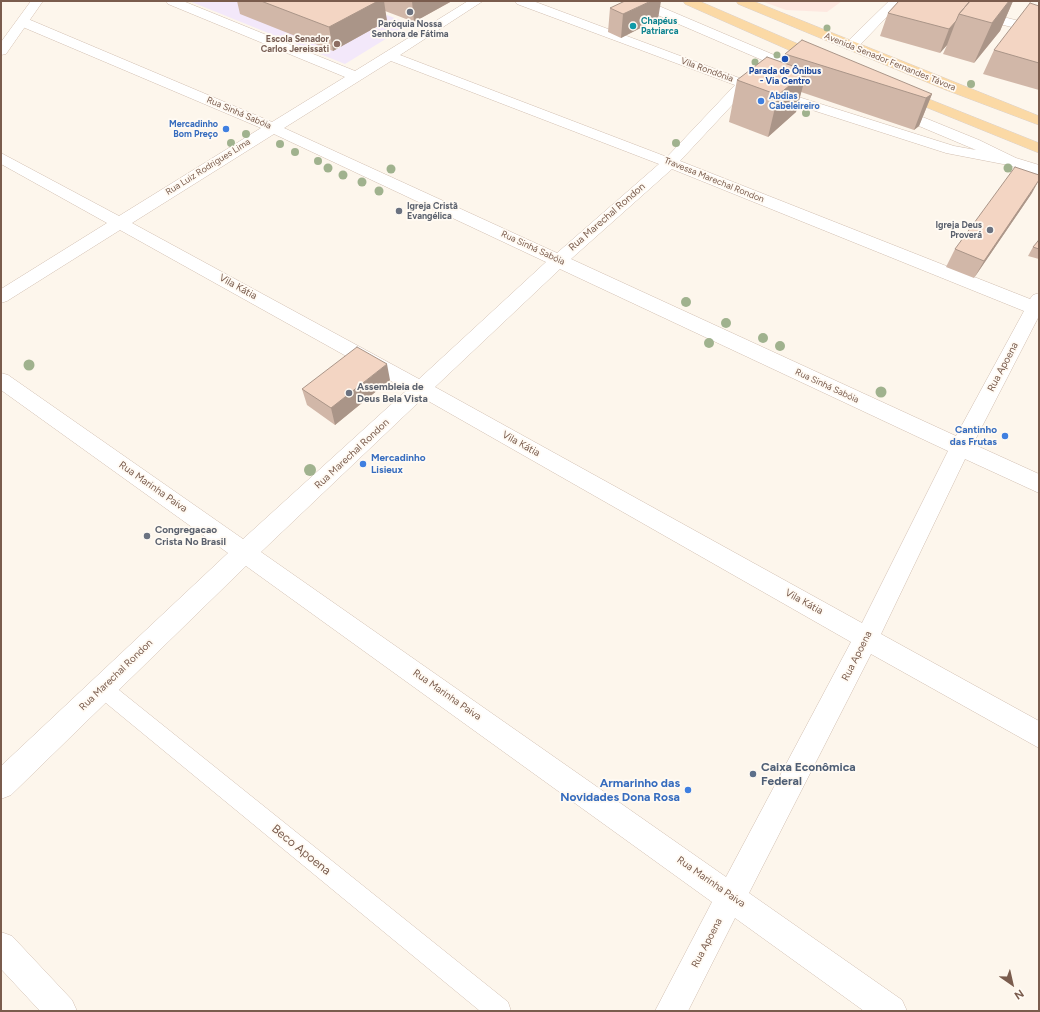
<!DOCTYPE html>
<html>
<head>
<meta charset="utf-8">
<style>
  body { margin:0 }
  #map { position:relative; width:1040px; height:1012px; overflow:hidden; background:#fdf6ec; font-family:Figtree,sans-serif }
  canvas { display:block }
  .frame { position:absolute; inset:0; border:2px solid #7a5c4d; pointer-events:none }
  .north { position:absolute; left:992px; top:964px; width:40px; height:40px; -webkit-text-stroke:3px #fffaf3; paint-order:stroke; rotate:146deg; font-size:11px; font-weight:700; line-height:16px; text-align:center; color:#7a5c4d }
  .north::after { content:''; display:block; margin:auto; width:14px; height:18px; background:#7a5c4d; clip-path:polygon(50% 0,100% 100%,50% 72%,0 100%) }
</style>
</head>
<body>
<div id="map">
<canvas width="1040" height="1012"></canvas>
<div class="frame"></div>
<div class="north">N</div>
</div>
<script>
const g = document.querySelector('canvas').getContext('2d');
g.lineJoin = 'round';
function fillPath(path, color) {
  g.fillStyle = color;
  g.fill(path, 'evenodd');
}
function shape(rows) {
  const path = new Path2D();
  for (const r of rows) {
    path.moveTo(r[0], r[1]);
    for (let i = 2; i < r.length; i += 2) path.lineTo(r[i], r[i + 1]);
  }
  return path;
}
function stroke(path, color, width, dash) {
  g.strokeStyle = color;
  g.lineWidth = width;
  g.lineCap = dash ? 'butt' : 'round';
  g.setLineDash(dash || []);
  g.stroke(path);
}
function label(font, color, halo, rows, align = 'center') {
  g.font = font + ' Figtree,sans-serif';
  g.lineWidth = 3.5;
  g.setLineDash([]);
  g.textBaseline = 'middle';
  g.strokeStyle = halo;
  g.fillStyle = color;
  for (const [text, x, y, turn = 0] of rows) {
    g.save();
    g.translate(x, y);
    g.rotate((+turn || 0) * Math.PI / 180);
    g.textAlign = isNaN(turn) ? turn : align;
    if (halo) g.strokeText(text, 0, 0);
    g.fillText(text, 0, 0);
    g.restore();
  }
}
const commercial = shape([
  [761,1,842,1,827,12,786,10]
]);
const education = shape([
  [189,1,360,1,356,3,410,24,345,64]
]);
const lane = shape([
  [102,679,109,682,508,1002,511,1011,480,1011,95,694,92,688,95,682,102,679]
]);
const street = shape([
  [166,1,183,1,355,71,468,1,483,1,400,55,667,157,735,85,517,4,515,1,533,1,742,79,752,71,762,71,764,74,754,83,954,146,976,150,888,113,886,110,888,107,893,106,898,107,979,140,1016,158,1039,165,1039,175,1008,165,946,153,747,89,680,161,1030,299,1033,295,1039,293,1039,316,973,444,1039,474,1039,493,965,459,881,634,1039,721,1039,748,871,654,749,893,902,1000,907,1011,864,1011,735,918,688,1011,655,1011,712,902,246,566,11,795,1,799,1,766,228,553,1,390,1,373,8,375,243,539,407,390,120,230,7,301,1,303,1,289,107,223,1,164,1,153,119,216,261,128,18,25,17,22,18,19,28,19,272,122,345,77,168,4,166,1],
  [391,61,659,164,557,253,284,128,391,61],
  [274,134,546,262,419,379,132,223,274,134],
  [672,169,1024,311,956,436,571,259,672,169],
  [560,269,948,451,862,623,435,387,560,269],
  [423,398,851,642,726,877,261,552,423,398],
  [630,1,647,1,800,66,802,69,800,72,790,72,632,4,630,1],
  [889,1,902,1,856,49,846,49,844,46,846,43,889,1],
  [919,1,940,1,1039,26,1039,34,921,4,919,1],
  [1,932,12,936,72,1000,77,1011,40,1011,1,969,1,932]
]);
const secondary = shape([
  [31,1,43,1,6,54,1,55,1,42,31,1]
]);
const primary = shape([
  [683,1,699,1,826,56,828,59,826,62,821,63,816,62,685,4,683,1],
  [736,1,753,1,1039,116,1039,125,946,90,738,4,736,1],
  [901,88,1039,143,1039,153,896,95,894,92,896,89,901,88]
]);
const trees = [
  [827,28,3.5],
  [777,55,3.5],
  [755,62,3.5],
  [971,84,4],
  [806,113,4],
  [246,134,4],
  [231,143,4],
  [676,143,4],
  [280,144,4],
  [295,152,4],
  [318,161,4],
  [328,168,4.5],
  [1008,168,4.5],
  [391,169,4.5],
  [343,175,4.5],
  [362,182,4.5],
  [379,191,4.5],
  [686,302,5],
  [726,323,5],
  [763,338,5],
  [709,343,5],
  [780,346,5],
  [29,365,5.5],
  [881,392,5.5],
  [310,470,6]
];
const wall = shape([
  [237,1,452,1,414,22,385,11,387,21,333,51,240,14],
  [899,1,1013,1,1000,31,974,63,943,54,947,45,940,53,880,36,888,13],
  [1039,6,1039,90,983,74,994,50],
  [610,8,658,19,621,38,608,32],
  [785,54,932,94,919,126,914,130,801,92,796,112,768,137,729,122,737,80,783,63],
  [1032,193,974,278,946,267,955,249],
  [1039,241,1039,259,1028,256,1033,247],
  [390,380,335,425,307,405,302,389]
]);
const shadedWall = shape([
  [378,1,384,1,387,21,333,51,329,27],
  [412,1,452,1,414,22],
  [651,1,661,1,658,19,621,38,623,14],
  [1009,1,1013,1,1000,31,974,63,992,23],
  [956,21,947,45,940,53,949,29],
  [807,71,796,112,768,137,778,95],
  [932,94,919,126,914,130,926,98],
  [1039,180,1032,193,974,278,984,261],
  [387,364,390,380,335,425,331,408]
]);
const building = shape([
  [261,1,378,1,329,27,261,1],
  [625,1,651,1,623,14,610,8,625,1],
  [899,1,970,1,959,14,956,21,949,29,888,13,899,1],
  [970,1,1009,1,992,23,959,14,970,1],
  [1030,3,1039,6,1039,63,994,50,1030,3],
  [802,40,932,94,926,98,785,54,802,40],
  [767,57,807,71,778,95,737,80,767,57],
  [1015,167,1039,175,1039,180,984,261,955,249,1015,167],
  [1038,241,1039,241,1039,249,1033,247,1038,241],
  [357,347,387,364,331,408,302,389,357,347]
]);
const markers = [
  [410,12,4,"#6b7280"],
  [633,26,4,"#0f9aa8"],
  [337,44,4,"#8d6e63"],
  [785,59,4,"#1a4fb4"],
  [761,101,4,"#3f7fe0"],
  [226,129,4,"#3f7fe0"],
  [399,211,4,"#6b7280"],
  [990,230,4,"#6b7280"],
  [349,393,4,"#6b7280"],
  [1005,436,4,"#3f7fe0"],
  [363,464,4,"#3f7fe0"],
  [147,536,4,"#6b7280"],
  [753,774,4,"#5c6f8a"],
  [688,790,4,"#3f7fe0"]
];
const farCulturenames = [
  ["Chapéus",641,21],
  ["Patriarca",641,31]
];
const farWorshipnames = [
  ["Paróquia Nossa",410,24],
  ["Senhora de Fátima",410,34],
  ["Igreja Cristã",407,206,"left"],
  ["Evangélica",407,216,"left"],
  ["Igreja Deus",982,225,"right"],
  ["Proverá",982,235,"right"]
];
const farEducationnames = [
  ["Escola Senador",329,39],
  ["Carlos Jereissati",329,49]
];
const farStreetnames = [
  ["Avenida Senador Fernandes Távora",890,62,22],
  ["Vila Rondônia",707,70,20],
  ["Rua Sinhá Sabóia",239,113,23],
  ["Rua Luiz Rodrigues Lima",208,167,-32],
  ["Travessa Marechal Rondon",714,180,22],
  ["Rua Sinhá Sabóia",533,248,25],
  ["Rua Sinhá Sabóia",827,386,25]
];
const farTransitnames = [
  ["Parada de Ônibus",785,71],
  ["- Via Centro",785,81]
];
const farShopnames = [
  ["Abdias",769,96],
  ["Cabeleireiro",769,106],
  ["Mercadinho",218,124,"right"],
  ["Bom Preço",218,134,"right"]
];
const streetNames = [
  ["Rua Marechal Rondon",607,217,-41],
  ["Vila Kátia",238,287,29],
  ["Rua Apoena",1003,367,-62],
  ["Vila Kátia",521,444,29],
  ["Rua Marechal Rondon",352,454,-43],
  ["Rua Marinha Paiva",153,487,35],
  ["Vila Kátia",804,602,29],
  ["Rua Apoena",857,656,-63],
  ["Rua Marechal Rondon",116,675,-44],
  ["Rua Marinha Paiva",447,695,35],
  ["Rua Marinha Paiva",711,882,35],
  ["Rua Apoena",707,943,-62]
];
const worshipNames = [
  ["Assembleia de",357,387],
  ["Deus Bela Vista",357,399],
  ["Congregacao",155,530],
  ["Crista No Brasil",155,542]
];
const shopNames = [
  ["Cantinho",997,430],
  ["das Frutas",997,442],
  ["Mercadinho",371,458,"left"],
  ["Lisieux",371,470,"left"]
];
const nearServicenames = [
  ["Caixa Econômica",761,767],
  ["Federal",761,781]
];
const nearShopnames = [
  ["Armarinho das",680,783],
  ["Novidades Dona Rosa",680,797]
];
const nearStreetnames = [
  ["Beco Apoena",301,850,39]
];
fillPath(commercial, '#fde8e0');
fillPath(education, '#f3e8fa');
stroke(lane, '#d1beb0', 1);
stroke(street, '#d1beb0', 1);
stroke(secondary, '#d6c0b0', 1);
stroke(primary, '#dad1cd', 1);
fillPath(lane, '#fff');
fillPath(street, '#fff');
fillPath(secondary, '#fff');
fillPath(primary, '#fbd9a5');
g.fillStyle = '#a0b28e';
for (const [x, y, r] of trees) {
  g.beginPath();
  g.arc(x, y, r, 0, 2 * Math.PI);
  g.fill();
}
fillPath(wall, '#d1b7a8');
fillPath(shadedWall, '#aa9588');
fillPath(building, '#f3d5c3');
stroke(building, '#aa9588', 1);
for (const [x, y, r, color] of markers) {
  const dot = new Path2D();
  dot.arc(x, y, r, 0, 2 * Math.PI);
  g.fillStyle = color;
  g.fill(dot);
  stroke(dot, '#fffaf3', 1.5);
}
label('bold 9px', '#0d838f', '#fffaf3', farCulturenames, 'left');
label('bold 9px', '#5b616d', '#fffaf3', farWorshipnames);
label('bold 9px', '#785e54', '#fffaf3', farEducationnames, 'right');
label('9px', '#7a5c4d', '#fffaf3', farStreetnames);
label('bold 9px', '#164399', '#fffaf3', farTransitnames);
label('bold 9px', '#366cbe', '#fffaf3', farShopnames, 'left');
label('10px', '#7a5c4d', '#fffaf3', streetNames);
label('bold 10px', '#5b616d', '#fffaf3', worshipNames, 'left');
label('bold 10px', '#366cbe', '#fffaf3', shopNames, 'right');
label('bold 12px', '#4e5e75', '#fffaf3', nearServicenames, 'left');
label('bold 12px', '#366cbe', '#fffaf3', nearShopnames, 'right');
label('12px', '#7a5c4d', '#fffaf3', nearStreetnames);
</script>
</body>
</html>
